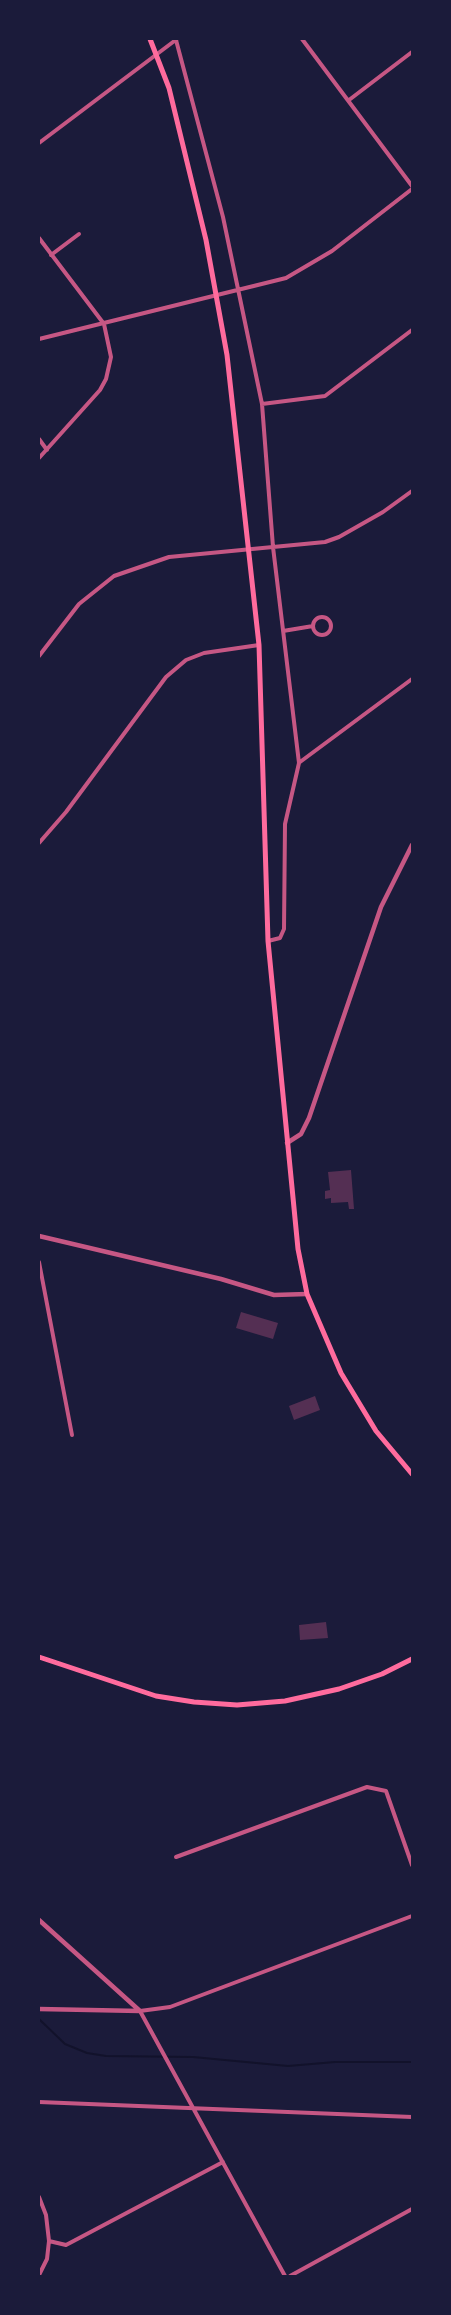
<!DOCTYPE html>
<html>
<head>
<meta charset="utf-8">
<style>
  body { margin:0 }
  #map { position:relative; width:451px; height:2315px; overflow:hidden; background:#1b1b3a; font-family:"Open Sans",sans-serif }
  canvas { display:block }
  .frame { position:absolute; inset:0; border:40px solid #1b1b3a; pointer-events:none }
</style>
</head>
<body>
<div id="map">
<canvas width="451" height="2315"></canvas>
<div class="frame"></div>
</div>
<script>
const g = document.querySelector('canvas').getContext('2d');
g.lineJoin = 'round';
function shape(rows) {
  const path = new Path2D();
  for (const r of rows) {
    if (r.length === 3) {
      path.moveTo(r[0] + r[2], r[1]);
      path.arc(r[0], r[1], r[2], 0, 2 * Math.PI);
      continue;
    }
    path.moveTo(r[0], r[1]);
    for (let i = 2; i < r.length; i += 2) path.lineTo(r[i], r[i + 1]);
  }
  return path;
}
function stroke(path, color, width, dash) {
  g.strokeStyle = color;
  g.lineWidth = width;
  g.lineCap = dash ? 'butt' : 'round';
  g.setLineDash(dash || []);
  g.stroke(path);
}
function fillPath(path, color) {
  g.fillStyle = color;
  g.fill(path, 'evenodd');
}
const stream = shape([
  [39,2019,65,2044,87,2053,106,2056,193,2057,288,2066,335,2062,412,2062]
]);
const building = shape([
  [351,1170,354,1209,349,1209,348,1202,331,1203,331,1198,325,1199,325,1191,330,1190,328,1172],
  [241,1312,278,1323,273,1339,236,1328],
  [315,1396,320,1410,294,1420,289,1406],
  [326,1622,328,1638,300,1640,299,1625]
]);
const minor = shape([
  [302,39,412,186],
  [176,40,223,217,262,404,273,547,299,763,285,824,284,929,280,938,268,941],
  [349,100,412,52],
  [39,143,177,39],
  [39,238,104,324,111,357,106,379,100,390,39,458],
  [51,255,79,234],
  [39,339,286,278,332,251,412,189],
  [262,404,325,396,412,330],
  [39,439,47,450],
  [322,626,9],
  [283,631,313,626],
  [39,656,79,604,114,576,169,557,325,542,339,537,383,512,412,491],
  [300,762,412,679],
  [39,843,66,812,166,677,186,660,204,653,259,645],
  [39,1262,72,1435],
  [176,1857,367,1787,386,1791,412,1865],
  [39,2102,412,2117],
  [39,2197,46,2215,49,2241,47,2259,39,2275],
  [49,2241,66,2245,223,2162],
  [285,2276,140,2011,170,2007,412,1916],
  [290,2276,412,2209]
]);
const tertiary = shape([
  [287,1143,301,1134,309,1118,381,907,412,845],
  [39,1236,221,1279,274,1295,307,1294],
  [39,1920,140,2011],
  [39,2009,140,2011]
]);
const secondary = shape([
  [39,1657,156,1696,194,1702,237,1705,285,1701,339,1689,382,1674,412,1659]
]);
const primary = shape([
  [150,39,169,88,206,240,227,355,259,645,268,941,298,1249,307,1294,341,1373,376,1431,412,1474]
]);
stroke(stream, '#12122b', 2);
fillPath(building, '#542f53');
stroke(minor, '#c65784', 4);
stroke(tertiary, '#c65784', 4.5);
stroke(secondary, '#ff6b9d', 5);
stroke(primary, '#ff6b9d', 5);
</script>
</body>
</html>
